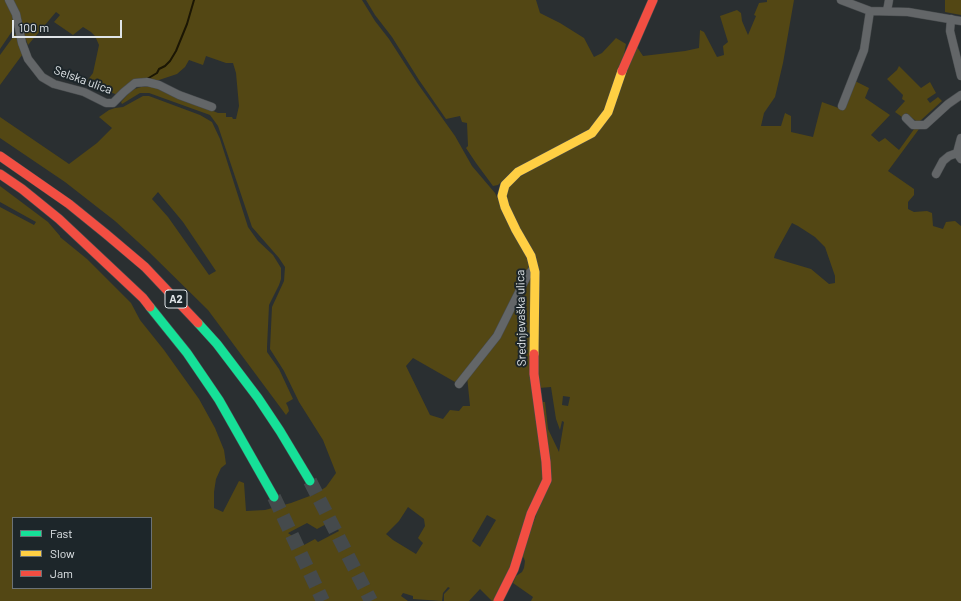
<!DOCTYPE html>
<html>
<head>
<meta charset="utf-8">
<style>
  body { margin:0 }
  #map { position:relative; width:961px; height:601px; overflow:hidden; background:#2a2f31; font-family:Barlow,sans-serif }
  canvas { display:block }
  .legend { position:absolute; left:12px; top:517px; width:140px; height:72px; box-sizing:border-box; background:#1d262a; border:1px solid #6b7276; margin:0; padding:5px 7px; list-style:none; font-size:12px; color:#dfe4e7 }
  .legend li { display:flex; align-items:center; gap:8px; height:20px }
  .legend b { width:20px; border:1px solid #6b7276 }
  .scale { position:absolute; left:12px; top:20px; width:110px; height:18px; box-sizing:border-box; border:2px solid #dfe4e7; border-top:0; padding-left:5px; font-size:12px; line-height:14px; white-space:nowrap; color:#dfe4e7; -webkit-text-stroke:3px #1d262a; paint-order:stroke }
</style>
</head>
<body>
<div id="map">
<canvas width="961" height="601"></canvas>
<ul class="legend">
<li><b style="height:5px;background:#16e098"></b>Fast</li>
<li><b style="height:5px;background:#ffcf43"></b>Slow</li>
<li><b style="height:5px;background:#f24e42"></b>Jam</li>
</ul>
<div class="scale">100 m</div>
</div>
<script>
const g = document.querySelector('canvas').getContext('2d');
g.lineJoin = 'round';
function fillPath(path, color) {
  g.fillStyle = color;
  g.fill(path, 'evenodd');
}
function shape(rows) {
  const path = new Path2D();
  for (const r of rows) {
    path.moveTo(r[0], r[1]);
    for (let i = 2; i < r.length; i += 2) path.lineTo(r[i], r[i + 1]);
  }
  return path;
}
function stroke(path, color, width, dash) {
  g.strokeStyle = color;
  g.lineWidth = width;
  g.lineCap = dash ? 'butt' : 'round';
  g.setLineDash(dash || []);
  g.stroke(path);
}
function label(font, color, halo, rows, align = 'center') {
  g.font = font + ' Barlow,sans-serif';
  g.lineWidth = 4;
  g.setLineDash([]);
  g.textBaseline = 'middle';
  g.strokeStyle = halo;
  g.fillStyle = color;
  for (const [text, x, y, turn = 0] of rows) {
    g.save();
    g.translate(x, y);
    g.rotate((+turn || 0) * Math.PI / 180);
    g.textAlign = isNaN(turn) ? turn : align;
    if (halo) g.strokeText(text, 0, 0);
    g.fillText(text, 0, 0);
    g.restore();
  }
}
const green = shape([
  [0,0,6,0,13,13,15,27,0,49],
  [10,0,362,0,375,21,389,39,418,84,455,136,472,166,495,193,508,221,530,262,528,269,500,325,463,374,455,382,413,358,406,366,430,415,443,419,450,410,459,411,463,406,470,406,467,376,492,346,522,288,532,275,545,476,516,558,497,601,492,601,480,589,469,601,444,601,444,594,450,588,448,587,443,593,442,601,413,599,413,596,403,593,401,596,408,601,0,601,0,207,34,225,36,222,0,202,0,186,48,222,60,236,60,237,87,259,131,303,140,320,164,350,199,399,215,428,224,450,226,464,221,468,216,479,214,492,214,508,223,512,239,481,244,483,246,511,265,510,291,503,315,494,326,487,336,473,323,440,299,402,284,371,270,349,272,307,284,281,285,267,279,258,252,227,218,126,210,115,149,93,140,93,122,104,121,102,130,92,135,89,141,87,153,86,218,113,226,113,226,117,232,117,233,119,236,119,239,106,236,73,233,63,226,63,206,56,203,65,189,60,185,67,177,74,159,80,146,81,121,96,87,84,87,81,93,73,99,45,95,36,91,32,83,27,73,35,54,22,60,15,56,12,28,45,18,16],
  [408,507,424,519,425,526,418,538,423,543,416,554,393,540,386,534,399,521],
  [487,515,496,520,480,547,472,541],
  [13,518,151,518,151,588,13,588],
  [332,521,339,531,318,542,315,539,304,545,288,533,307,523,317,529],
  [366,0,536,0,540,13,560,23,584,38,594,57,602,53,616,38,626,44,623,60,615,86,596,125,509,174,498,185,493,186,476,163,466,148,468,146,467,123,462,122,460,116,446,119,419,80,392,37,375,15],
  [767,0,794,0,783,63,775,97,764,113,761,126,781,126,785,113,791,116,791,132,813,137,822,102,844,110,855,81,869,88,865,98,890,115,871,135,879,142,885,138,899,150,917,125,919,129,888,171,914,189,914,195,908,202,908,209,914,212,927,211,932,213,933,226,943,229,946,222,955,221,961,226,961,601,531,601,533,597,513,583,516,576,522,572,524,568,525,561,522,554,546,488,541,402,545,402,548,429,559,452,564,422,562,421,560,430,556,419,551,387,539,388,538,288,510,209,506,191,510,183,595,132,637,47,643,56,685,51,699,48,700,30,704,32,717,57,724,55,723,46,728,42,720,16,737,10,741,13,742,21,748,35,756,16,754,15,759,3,767,2],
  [792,223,798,226,815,237,825,247,835,276,835,283,829,284,811,269,774,258,775,254],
  [563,396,570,397,568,406,562,405],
  [945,0,961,0,961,15,945,12],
  [16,33,19,33,25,51,0,85,0,55],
  [899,66,921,88,930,82,936,93,927,99,930,103,938,97,942,101,920,121,916,121,906,113,902,117,895,112,905,101,902,99,903,95,887,79,897,70],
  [143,96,149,96,200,115,212,122,220,139,248,227,258,241,273,255,281,268,281,279,279,285,269,305,267,347,267,352,279,369,293,399,286,403,288,407,289,411,286,415,208,310,148,251,115,221,65,182,0,138,0,117,69,164,97,143,112,128,99,117,109,110,115,108,123,107],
  [158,192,183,222,216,271,209,275,168,217,152,199]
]);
const stream = shape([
  [147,79,157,73,159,69,165,66,170,61,176,51,187,24,194,0]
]);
const highwayTunnel = shape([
  [310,481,371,601],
  [274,497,323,601]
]);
const street = shape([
  [9,0,16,14,22,43,28,59,42,77,54,84,84,92,106,103,113,103,124,92,135,83,147,82,159,85,179,95,212,107],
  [841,0,870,11,908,12,961,21],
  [887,11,889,0],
  [951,19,950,31,961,76],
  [842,106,864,50,870,11],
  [906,118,913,125,925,125,948,104,961,95],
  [961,138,957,153,961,159],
  [936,174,943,161,949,156,957,153],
  [459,384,497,336,527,276,534,268]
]);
const fast = shape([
  [150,307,187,353,219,400,274,497],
  [198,323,217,344,258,398,280,431,310,481]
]);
const slow = shape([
  [534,354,535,272,531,256,516,230,505,207,502,196,505,185,518,172,592,133,608,112,622,71]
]);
const jam = shape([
  [622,71,653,0],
  [0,156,69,204,106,234,145,267,198,323],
  [0,174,22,189,59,219,143,298,150,307],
  [498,601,514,569,531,514,547,480,546,462,534,374,534,354]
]);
const shields = [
  [176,299,22]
];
const shieldNames = [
  ["A2",176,299]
];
const streetNames = [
  ["Selska ulica",83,80,20],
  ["Srednjevaška ulica",521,318,-91]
];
fillPath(green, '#534714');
stroke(stream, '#1b1604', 2);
stroke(highwayTunnel, '#454a4c', 14, [14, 7]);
stroke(street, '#484c4e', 9);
stroke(fast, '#484c4e', 10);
stroke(slow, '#484c4e', 10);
stroke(jam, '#484c4e', 10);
stroke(street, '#636668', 8);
stroke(fast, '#16e098', 9);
stroke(slow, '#ffcf43', 9);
stroke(jam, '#f24e42', 9);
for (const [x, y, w] of shields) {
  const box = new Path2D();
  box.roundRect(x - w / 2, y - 9, w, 18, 3);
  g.fillStyle = '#1d262a';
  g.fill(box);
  stroke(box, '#dfe4e7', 1);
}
label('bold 11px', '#dfe4e7', null, shieldNames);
label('12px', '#dfe4e7', '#1d262a', streetNames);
</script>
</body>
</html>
